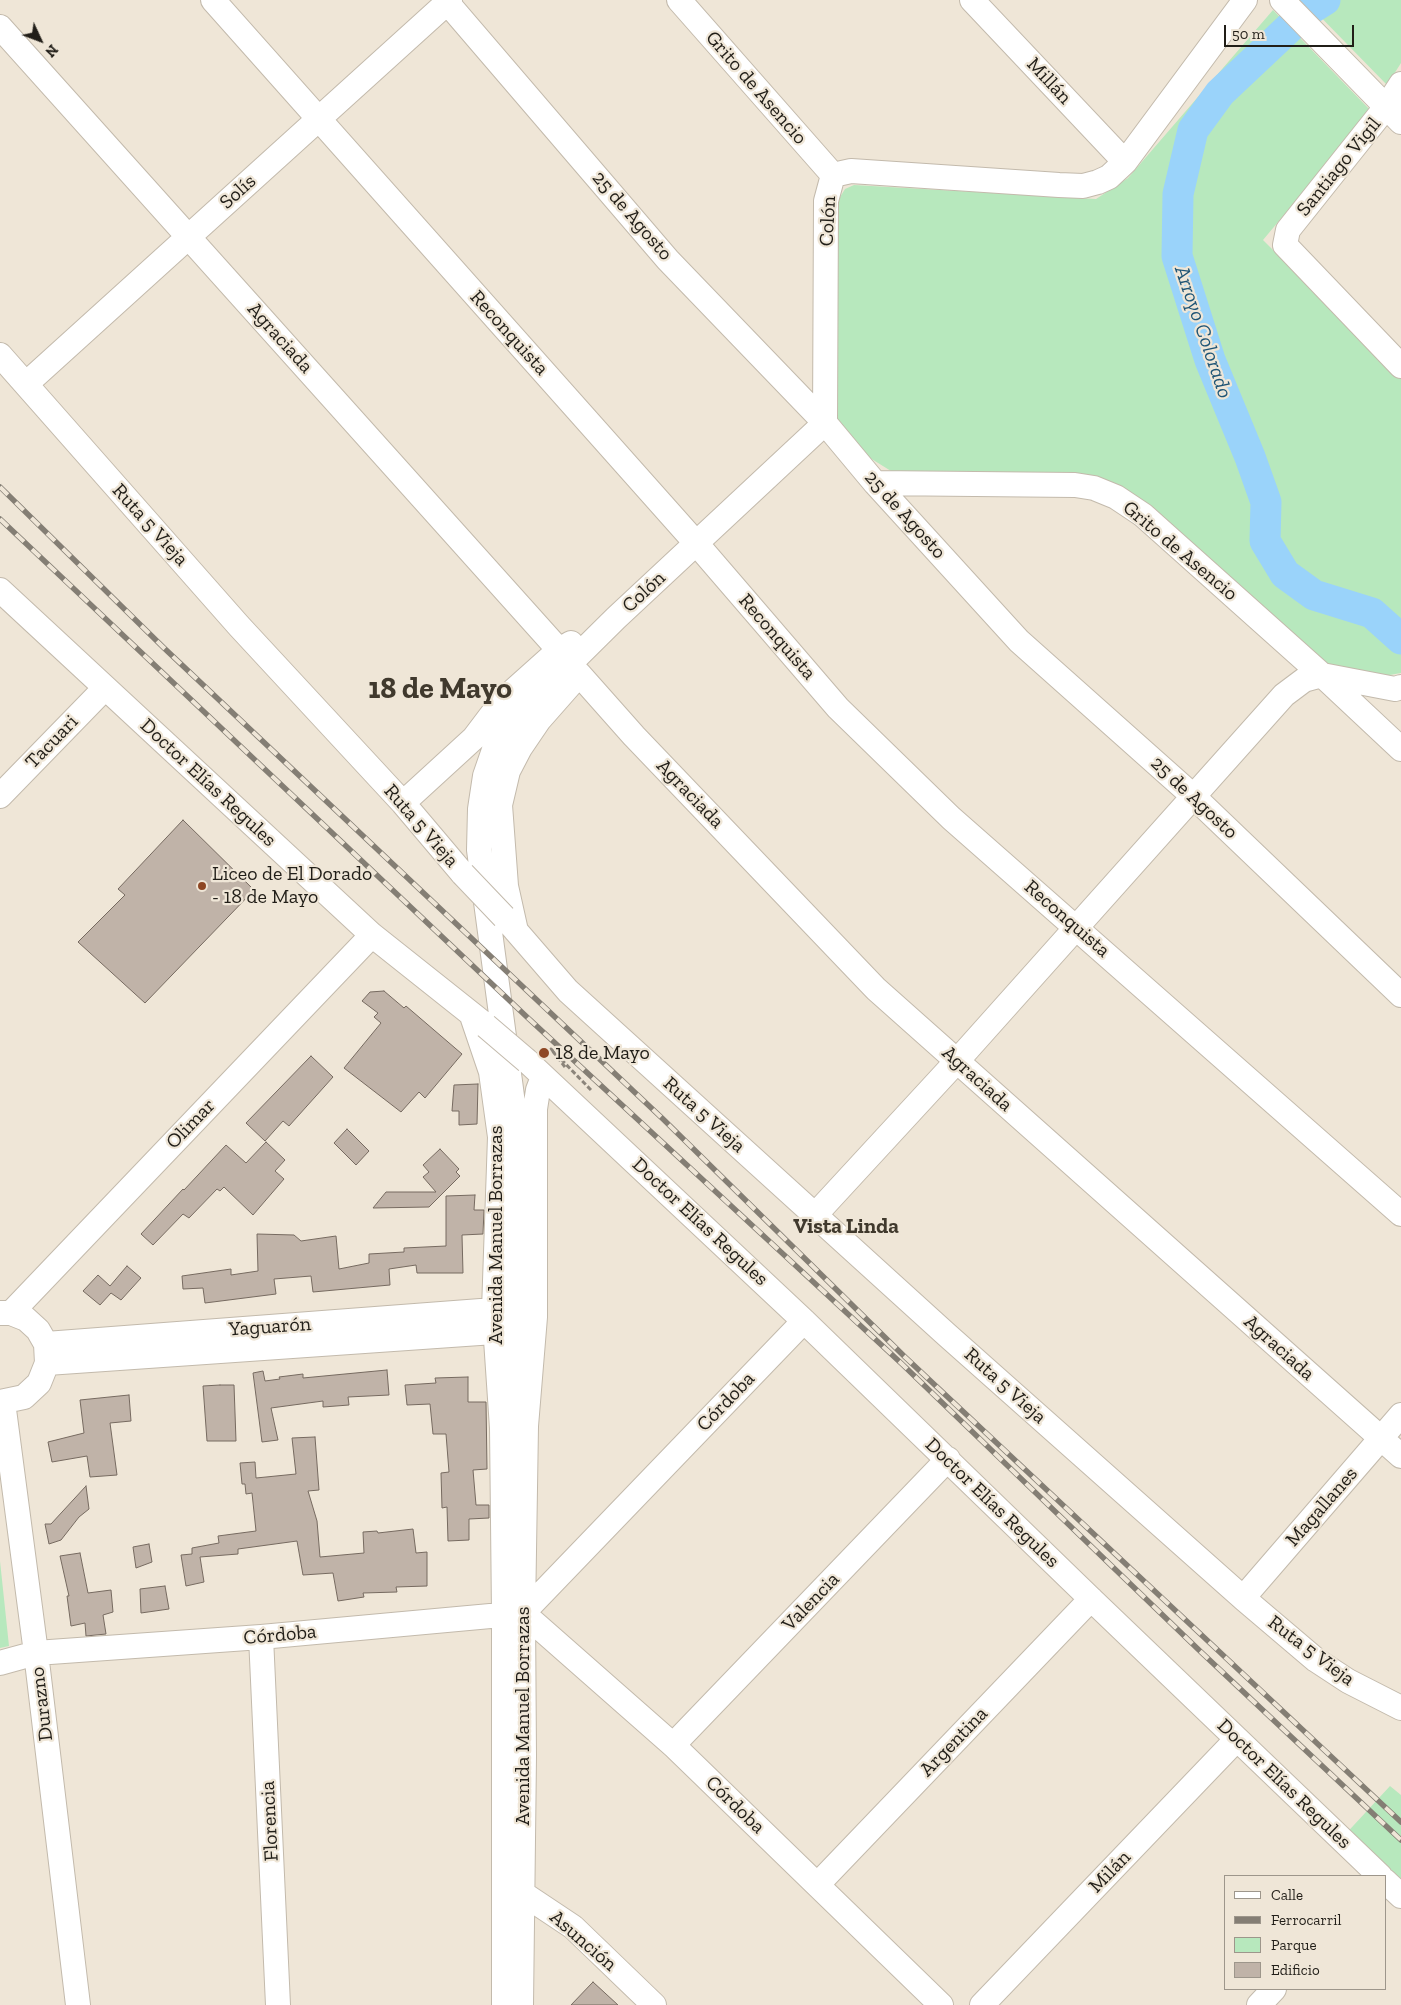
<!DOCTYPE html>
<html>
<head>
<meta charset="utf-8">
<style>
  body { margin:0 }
  #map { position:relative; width:1401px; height:2005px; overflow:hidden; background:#efe6d7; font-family:"Zilla Slab",serif }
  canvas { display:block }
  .legend { position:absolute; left:1224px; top:1875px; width:162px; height:115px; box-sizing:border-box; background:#efe6d7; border:1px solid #9d968b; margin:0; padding:6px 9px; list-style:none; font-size:15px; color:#211e18 }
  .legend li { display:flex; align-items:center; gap:10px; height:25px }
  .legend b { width:25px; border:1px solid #9d968b }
  .north { position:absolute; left:15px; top:15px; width:50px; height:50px; -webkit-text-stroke:4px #efe6d7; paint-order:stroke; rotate:133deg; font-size:14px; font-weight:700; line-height:20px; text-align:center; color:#211e18 }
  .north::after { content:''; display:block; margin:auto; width:18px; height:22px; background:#211e18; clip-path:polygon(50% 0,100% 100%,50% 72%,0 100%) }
  .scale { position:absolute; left:1224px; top:25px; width:130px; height:22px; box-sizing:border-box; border:2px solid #211e18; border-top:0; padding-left:6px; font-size:15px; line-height:18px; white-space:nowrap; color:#211e18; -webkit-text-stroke:4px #efe6d7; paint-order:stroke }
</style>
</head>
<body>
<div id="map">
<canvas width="1401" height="2005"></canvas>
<ul class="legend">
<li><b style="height:6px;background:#fff"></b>Calle</li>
<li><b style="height:6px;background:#847e74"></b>Ferrocarril</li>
<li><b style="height:14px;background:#b7e8bd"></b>Parque</li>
<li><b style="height:14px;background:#c0b3a8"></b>Edificio</li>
</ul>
<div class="north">N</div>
<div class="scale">50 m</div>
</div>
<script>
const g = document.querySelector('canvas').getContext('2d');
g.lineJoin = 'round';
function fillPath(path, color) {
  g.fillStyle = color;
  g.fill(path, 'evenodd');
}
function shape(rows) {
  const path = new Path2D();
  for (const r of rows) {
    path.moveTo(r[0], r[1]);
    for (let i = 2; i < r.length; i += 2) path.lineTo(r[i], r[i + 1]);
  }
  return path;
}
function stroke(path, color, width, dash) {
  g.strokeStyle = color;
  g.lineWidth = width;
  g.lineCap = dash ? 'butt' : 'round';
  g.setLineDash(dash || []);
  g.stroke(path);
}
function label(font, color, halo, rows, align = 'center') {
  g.font = font + ' "Zilla Slab",serif';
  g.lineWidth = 4.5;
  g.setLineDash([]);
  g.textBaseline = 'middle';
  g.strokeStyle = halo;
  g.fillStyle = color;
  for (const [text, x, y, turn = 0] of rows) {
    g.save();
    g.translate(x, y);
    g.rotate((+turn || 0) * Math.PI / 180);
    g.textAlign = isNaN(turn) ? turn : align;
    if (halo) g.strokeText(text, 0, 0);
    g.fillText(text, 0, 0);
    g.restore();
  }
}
const green = shape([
  [1304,0,1401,0,1401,63,1387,85],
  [1273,10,1371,111,1263,240,1401,378,1401,673,1384,676,1322,665,1145,504,980,473,891,471,870,458,834,415,837,202,845,189,854,185,1096,199,1128,178],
  [0,1561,9,1646,0,1648],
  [1390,1786,1401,1795,1401,1896,1341,1839]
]);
const river = shape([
  [1325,0,1306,12,1220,93,1193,130,1178,194,1177,256,1210,360,1250,457,1266,502,1265,541,1285,574,1314,595,1372,613,1401,639]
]);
const building = shape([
  [183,820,254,890,145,1003,78,942,125,895,118,889,183,820],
  [384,991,404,1008,406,1006,462,1054,425,1098,419,1092,401,1112,344,1068,381,1023,374,1017,378,1013,362,1001,370,992,384,991],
  [311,1056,333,1077,289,1126,283,1121,265,1141,246,1123,311,1056],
  [478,1084,477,1124,459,1125,459,1111,452,1111,454,1085,478,1084],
  [347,1129,369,1151,356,1165,334,1143,347,1129],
  [266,1142,285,1160,275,1171,284,1179,253,1215,224,1187,220,1191,217,1189,189,1218,183,1214,153,1245,141,1234,183,1189,184,1190,226,1145,246,1163,266,1142],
  [440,1149,459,1169,456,1172,460,1176,429,1207,373,1208,386,1192,436,1192,423,1177,429,1172,423,1165,440,1149],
  [475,1195,474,1210,484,1210,483,1234,462,1235,463,1273,417,1273,416,1265,389,1269,390,1285,313,1292,311,1276,274,1279,276,1294,205,1303,203,1288,183,1289,182,1276,231,1269,231,1275,258,1271,257,1234,294,1235,301,1241,336,1236,339,1269,369,1263,369,1254,404,1252,404,1248,446,1246,446,1196,475,1195],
  [127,1266,141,1278,121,1300,111,1293,100,1305,83,1291,98,1275,110,1286,127,1266],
  [387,1370,389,1395,348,1397,349,1405,323,1407,323,1401,271,1408,278,1440,262,1442,253,1373,263,1371,265,1381,280,1379,279,1377,303,1374,303,1378,387,1370],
  [468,1377,468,1402,486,1402,487,1469,473,1470,476,1505,489,1505,489,1518,469,1519,469,1540,448,1541,447,1507,442,1508,441,1473,449,1472,446,1434,433,1434,430,1404,407,1405,405,1385,436,1383,435,1378,468,1377],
  [220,1385,234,1385,236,1441,207,1441,203,1386,220,1385],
  [129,1395,131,1421,110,1423,117,1475,90,1477,87,1456,52,1462,48,1442,84,1433,80,1400,129,1395],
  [315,1437,319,1490,308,1491,317,1521,320,1557,364,1553,363,1532,377,1531,378,1533,413,1529,416,1553,427,1552,427,1586,396,1587,397,1592,363,1593,364,1597,338,1601,333,1573,303,1575,297,1541,238,1549,238,1554,200,1557,204,1582,186,1586,181,1555,192,1554,192,1548,219,1543,218,1536,256,1531,252,1493,246,1494,245,1484,242,1484,240,1463,255,1462,256,1478,296,1474,292,1438,315,1437],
  [86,1486,89,1509,79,1517,61,1540,49,1544,45,1524,51,1524,86,1486],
  [149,1544,152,1562,136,1568,133,1547,149,1544],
  [80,1553,88,1593,111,1590,113,1612,103,1615,106,1634,86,1636,85,1623,71,1626,67,1596,69,1596,60,1556,80,1553],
  [165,1586,169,1609,141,1613,140,1589,165,1586],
  [593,1982,618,2005,571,2005,593,1982]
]);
const path = shape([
  [565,1067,551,1049,591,1090]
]);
const minor = shape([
  [213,0,696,543,838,708,951,818,1401,1214],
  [445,0,668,260,825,423,875,483,1019,641,1193,796,1401,995],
  [679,0,833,175],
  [972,0,1125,162],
  [1282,0,1401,122],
  [0,27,559,650],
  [1401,84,1386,107,1288,230,1285,245,1401,366],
  [833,175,851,171,1059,185,1083,186,1098,182,1109,177,1125,162,1245,0],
  [0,355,239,626,403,803,463,874],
  [26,384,450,0],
  [875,483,1075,485,1094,488,1116,497,1143,515,1322,675,1401,749],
  [0,590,372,935,484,1024],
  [579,674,634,736,876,989,1401,1456],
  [0,796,105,688],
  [403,803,474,738,502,701,559,650,571,643],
  [504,917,568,991,947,1335,1243,1598,1316,1660,1348,1681,1401,1708],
  [516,931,506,886,500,805,508,771,520,748,539,720,576,678],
  [472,1016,491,1072,500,1137,494,1310,502,1428,504,1614,504,2005],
  [527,1061,804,1321,1091,1599,1380,1876],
  [815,1215,957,1061,1284,695,1304,680,1322,675,1395,689,1401,687],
  [0,1313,11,1313,26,1319,38,1330,46,1344,47,1363,39,1383,24,1397,0,1402],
  [11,1313,372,935],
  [46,1344,494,1310],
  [47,1363,494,1332],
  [3,1402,36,1653,78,2005],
  [526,1426,515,1367,518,1193,514,1111,479,850,480,809,485,776,495,747,515,718,616,618,825,423,826,201,833,175],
  [1243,1598,1401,1415],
  [523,1613,804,1321],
  [261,1637,278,2005],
  [0,1663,36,1653,261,1637,523,1613,673,1745,941,2005],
  [673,1745,948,1459],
  [1385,1881,1401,1896],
  [818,1884,1091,1599],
  [510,1893,522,1893,573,1927,654,2005],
  [521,2005,524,1756,523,1613,526,1426,535,1317,535,1109,538,1090,543,1077],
  [982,2005,1237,1739],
  [1259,2005,1274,1989]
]);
const rail = shape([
  [0,487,164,648,663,1119,905,1357,1401,1822],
  [0,519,528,1018,902,1364,1201,1652,1401,1840]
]);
const minorBridge = shape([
  [463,874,504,917],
  [486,1026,527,1061]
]);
const markers = [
  [202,886,5,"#8e4724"],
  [544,1053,6,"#8e4724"]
];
const streetNames = [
  ["Millán",1049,81,47],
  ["Grito de Asencio",756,88,49],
  ["Santiago Vigil",1339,167,-51],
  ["Solís",238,192,-42],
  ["25 de Agosto",632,216,49],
  ["Colón",828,221,-87],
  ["Reconquista",509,333,48],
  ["Agraciada",280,338,48],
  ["25 de Agosto",905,515,48],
  ["Ruta 5 Vieja",150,525,48],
  ["Grito de Asencio",1180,551,40],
  ["Colón",644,592,-43],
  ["Reconquista",777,637,49],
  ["Tacuari",52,742,-46],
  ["Doctor Elías Regules",208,783,43],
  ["Agraciada",690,794,46],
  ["25 de Agosto",1194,798,43],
  ["Ruta 5 Vieja",421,826,49],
  ["Reconquista",1067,919,41],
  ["Agraciada",977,1079,42],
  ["Ruta 5 Vieja",704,1115,42],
  ["Olimar",191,1124,-46],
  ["Doctor Elías Regules",700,1222,43],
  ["Avenida Manuel Borrazas",496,1235,-90],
  ["Yaguarón",270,1327,-4],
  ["Agraciada",1279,1348,42],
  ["Ruta 5 Vieja",1005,1386,42],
  ["Córdoba",726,1402,-46],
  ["Doctor Elías Regules",992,1503,44],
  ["Magallanes",1322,1507,-49],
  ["Valencia",811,1602,-46],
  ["Córdoba",280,1635,-5],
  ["Ruta 5 Vieja",1311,1651,37],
  ["Durazno",42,1704,-97],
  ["Avenida Manuel Borrazas",523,1716,-90],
  ["Argentina",954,1742,-46],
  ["Doctor Elías Regules",1284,1784,44],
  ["Córdoba",735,1805,44],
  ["Florencia",270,1821,-93],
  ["Milán",1110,1872,-46],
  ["Asunción",583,1941,41]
];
const poiNames = [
  ["Liceo de El Dorado",212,874],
  ["- 18 de Mayo",212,897],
  ["18 de Mayo",555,1053]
];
const waterNames = [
  ["Arroyo Colorado",1203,332,71]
];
const neighbourhoodNames = [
  ["Vista Linda",846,1227]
];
const townNames = [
  ["18 de Mayo",440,689]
];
fillPath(green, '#b7e8bd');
stroke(river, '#9ad3fa', 31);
fillPath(building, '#c0b3a8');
stroke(building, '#766a60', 1);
stroke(minor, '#c3baac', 26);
stroke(path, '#8c857b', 3, [5, 2.5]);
stroke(minor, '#fff', 24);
stroke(rail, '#847e74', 5.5);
stroke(rail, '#efe6d7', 4, [11]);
stroke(minorBridge, '#c3baac', 26, []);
stroke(minorBridge, '#fff', 24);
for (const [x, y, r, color] of markers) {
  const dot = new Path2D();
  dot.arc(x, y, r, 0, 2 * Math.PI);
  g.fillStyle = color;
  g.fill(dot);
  stroke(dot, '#efe6d7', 2);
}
label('20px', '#211e18', '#efe6d7', streetNames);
label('20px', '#211e18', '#efe6d7', poiNames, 'left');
label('italic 21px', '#1e5475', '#efe6d7', waterNames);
label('bold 21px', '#40392d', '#efe6d7', neighbourhoodNames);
label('bold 30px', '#40392d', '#efe6d7', townNames);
</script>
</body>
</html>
